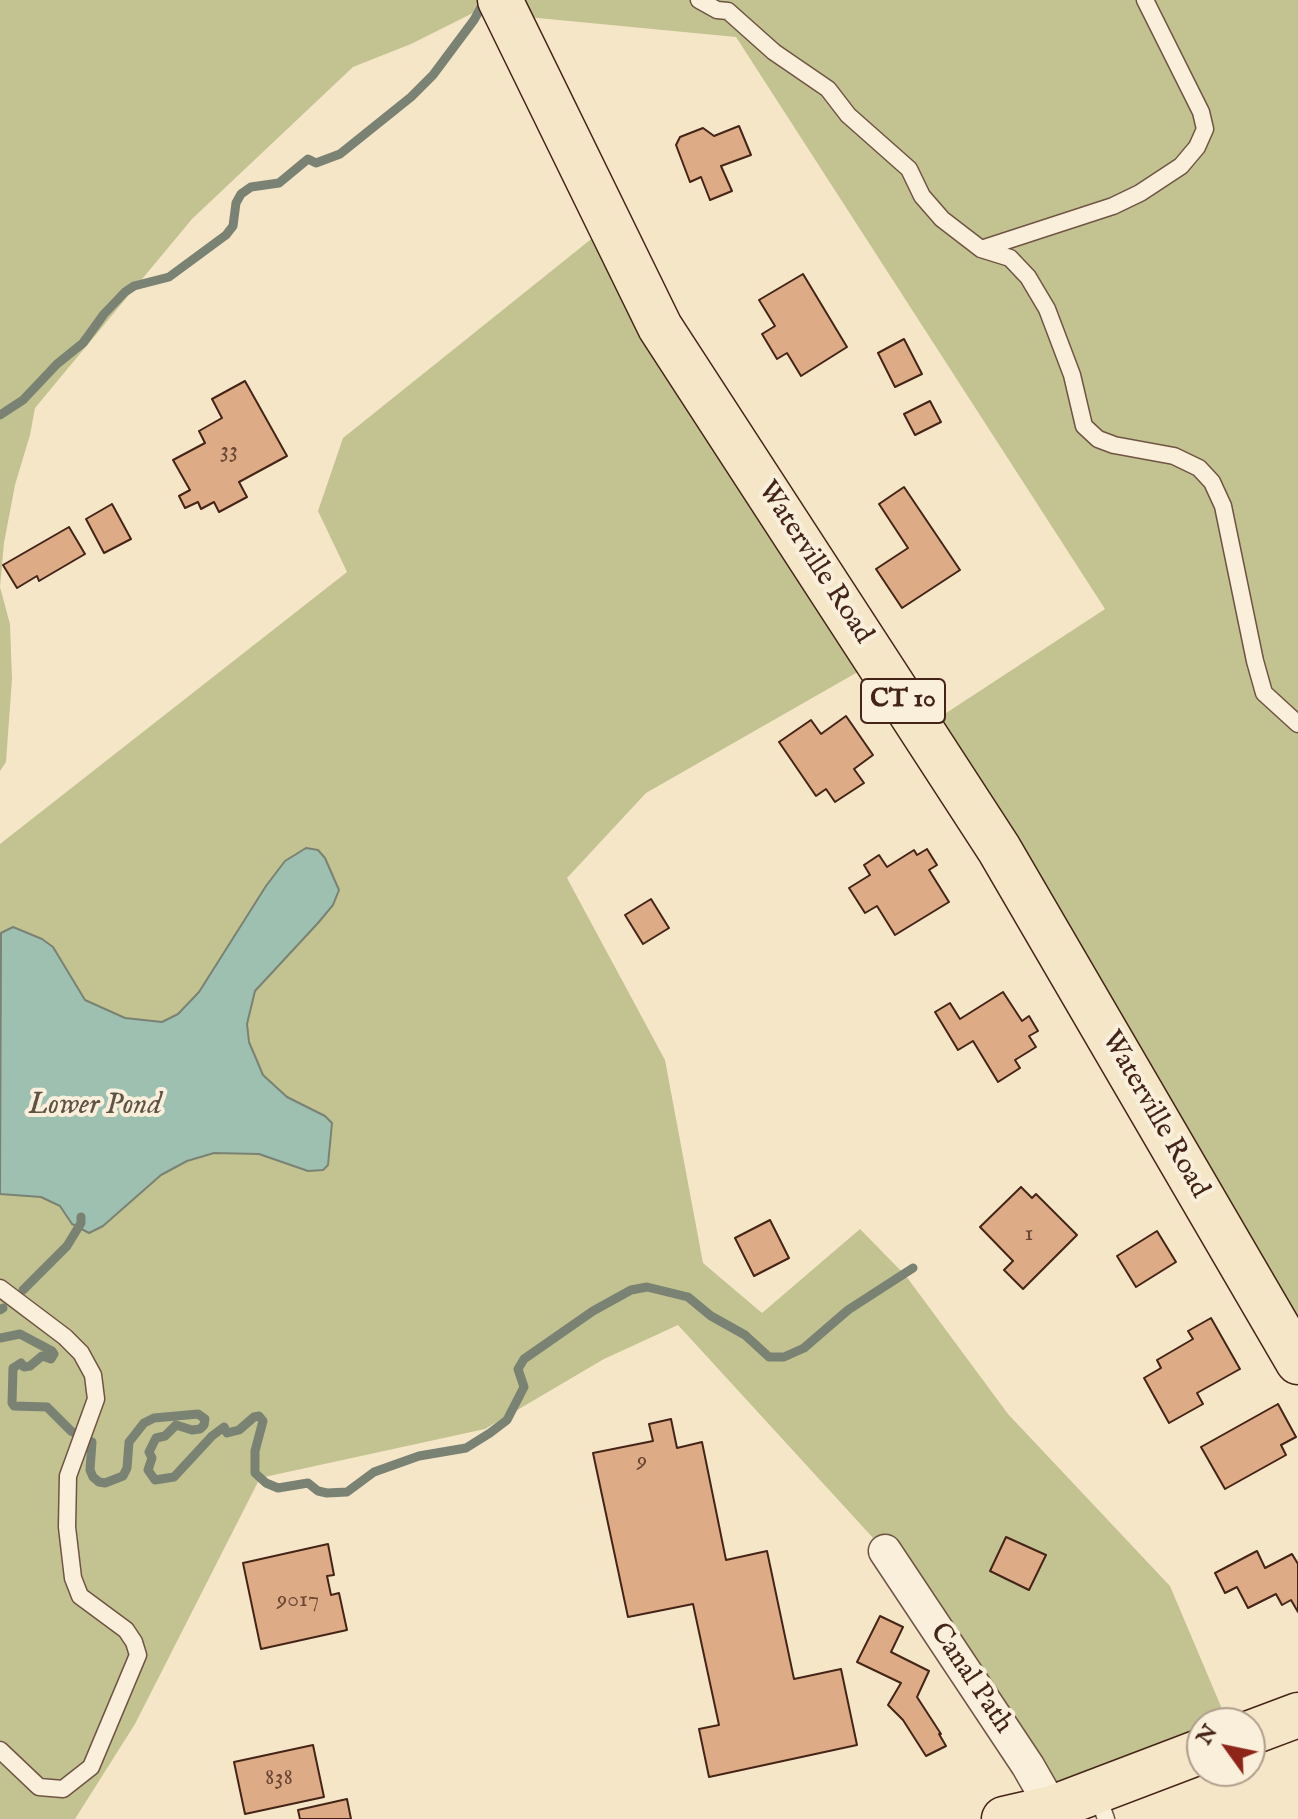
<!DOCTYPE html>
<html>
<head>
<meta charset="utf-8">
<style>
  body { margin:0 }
  #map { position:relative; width:1298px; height:1819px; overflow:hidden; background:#f6e6c8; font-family:"IM FELL English",serif }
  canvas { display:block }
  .north { position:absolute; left:1186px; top:1707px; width:80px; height:80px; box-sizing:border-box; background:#f9efdb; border:2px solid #b19e8d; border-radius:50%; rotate:303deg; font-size:22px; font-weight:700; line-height:32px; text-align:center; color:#442417 }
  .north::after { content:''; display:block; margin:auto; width:28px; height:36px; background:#8f2418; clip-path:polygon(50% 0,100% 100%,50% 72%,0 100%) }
</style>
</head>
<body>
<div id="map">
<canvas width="1298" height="1819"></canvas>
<div class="north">N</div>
</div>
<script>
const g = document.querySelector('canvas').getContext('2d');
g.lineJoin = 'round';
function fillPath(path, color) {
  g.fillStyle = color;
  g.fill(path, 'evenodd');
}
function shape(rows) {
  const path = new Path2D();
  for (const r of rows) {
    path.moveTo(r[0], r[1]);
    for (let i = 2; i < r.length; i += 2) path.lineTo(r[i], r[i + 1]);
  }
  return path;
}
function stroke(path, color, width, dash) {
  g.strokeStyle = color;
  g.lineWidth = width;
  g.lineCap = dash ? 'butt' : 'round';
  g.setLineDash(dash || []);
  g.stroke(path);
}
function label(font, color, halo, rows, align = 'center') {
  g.font = font + ' "IM FELL English",serif';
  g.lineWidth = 8;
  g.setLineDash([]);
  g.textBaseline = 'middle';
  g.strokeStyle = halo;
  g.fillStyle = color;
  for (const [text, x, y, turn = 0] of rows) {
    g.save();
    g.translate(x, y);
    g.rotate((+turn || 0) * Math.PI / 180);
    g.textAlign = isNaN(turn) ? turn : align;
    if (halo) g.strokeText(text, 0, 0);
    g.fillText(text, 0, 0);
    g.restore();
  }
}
const green = shape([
  [0,0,1298,0,1298,1327,940,717,1105,609,736,37,475,12,411,44,353,67,192,219,35,408,30,435,15,485,4,543,0,587,10,624,12,679,6,762,0,771],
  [610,224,877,661,646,793,567,878,665,1060,703,1263,762,1313,860,1229,906,1276,1008,1414,1170,1586,1228,1723,1202,1723,1202,1751,1052,1808,885,1551,678,1325,604,1359,485,1429,260,1478,135,1724,75,1819,0,1819,0,844,347,572,318,511,343,438]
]);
const water = shape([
  [306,848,318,850,325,858,339,890,333,905,318,923,255,991,247,1024,249,1042,263,1075,287,1097,325,1116,332,1123,328,1165,323,1170,308,1171,259,1154,214,1153,187,1161,161,1175,103,1226,89,1233,72,1224,60,1206,41,1197,0,1194,1,933,13,927,42,939,53,947,85,1000,125,1018,162,1022,178,1014,199,992,266,886,285,861,306,848]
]);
const stream = shape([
  [0,415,23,400,57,364,83,343,104,314,125,292,134,286,169,277,226,235,233,226,236,203,241,194,251,187,279,183,308,159,316,163,340,154,411,97,433,75,474,20,485,0],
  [23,1290,67,1246,81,1223,81,1217],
  [0,1310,3,1308],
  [0,1338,20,1334,52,1351,54,1354,51,1359,42,1356,30,1366,24,1367,21,1363,13,1368,12,1403,14,1406,47,1407,71,1431,92,1442,90,1470,93,1477,99,1482,105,1483,123,1476,127,1468,129,1442,144,1423,154,1418,198,1414,205,1419,204,1425,200,1429,192,1430,176,1425,165,1436,156,1438,149,1452,152,1458,148,1470,155,1480,174,1477,212,1436,224,1427,227,1433,239,1430,254,1417,259,1416,263,1421,255,1451,255,1473,266,1483,278,1488,308,1483,318,1491,327,1493,347,1492,374,1472,419,1456,466,1448,490,1433,507,1420,524,1387,518,1369,524,1359,593,1311,631,1290,647,1287,688,1297,711,1316,745,1335,769,1357,784,1357,804,1348,848,1310,913,1268]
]);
const building = shape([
  [739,126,751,155,721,166,732,191,710,200,701,177,690,182,676,145,680,137,703,128,714,136,739,126],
  [803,274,847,347,801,376,787,353,777,359,762,334,775,326,759,300,803,274],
  [904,339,922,374,895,387,878,353,904,339],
  [245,381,287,456,239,482,247,497,219,512,214,502,201,509,198,502,185,508,179,496,190,490,173,460,205,443,199,431,222,418,212,399,245,381],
  [930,401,941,422,915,435,904,414,930,401],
  [904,487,960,570,902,608,876,569,908,548,879,504,904,487],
  [112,504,131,539,104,553,86,519,112,504],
  [69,527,85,554,39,581,37,576,17,588,3,565,69,527],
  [846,716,873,755,854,769,864,783,835,802,826,789,816,796,779,742,811,720,821,734,846,716],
  [927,849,937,865,929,870,949,902,895,935,877,906,865,913,849,888,870,875,864,865,879,855,887,867,914,850,917,855,927,849],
  [651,899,669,928,643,944,625,915,651,899],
  [1003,992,1022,1021,1029,1016,1038,1031,1029,1036,1036,1047,1015,1060,1020,1068,998,1082,973,1041,958,1050,935,1012,950,1003,960,1019,1003,992],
  [1021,1187,1032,1198,1036,1194,1077,1235,1023,1289,1004,1270,1013,1261,980,1227,1021,1187],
  [770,1220,789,1258,754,1276,735,1238,770,1220],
  [1157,1231,1176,1262,1136,1287,1117,1256,1157,1231],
  [1211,1318,1240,1369,1197,1393,1203,1404,1169,1423,1144,1378,1161,1368,1157,1360,1193,1339,1188,1331,1211,1318],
  [1278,1404,1296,1437,1281,1445,1286,1455,1225,1489,1201,1447,1278,1404],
  [671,1419,677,1448,702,1442,726,1560,767,1551,794,1679,841,1669,857,1745,709,1777,699,1729,719,1725,693,1604,628,1617,593,1453,653,1441,649,1424,671,1419],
  [1006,1537,1046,1555,1029,1590,990,1571,1006,1537],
  [328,1544,334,1575,327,1576,331,1595,339,1593,347,1630,261,1649,243,1563,328,1544],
  [1257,1551,1265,1568,1292,1554,1298,1564,1298,1612,1291,1600,1282,1605,1276,1594,1248,1608,1237,1587,1225,1593,1215,1573,1257,1551],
  [880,1616,903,1627,891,1652,929,1671,917,1697,941,1734,939,1734,946,1746,926,1756,903,1720,888,1705,901,1683,857,1662,880,1616],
  [313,1745,324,1797,245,1814,234,1762,313,1745],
  [347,1799,351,1819,300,1819,298,1810,347,1799]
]);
const service = shape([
  [699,0,717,10,728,11,774,52,828,89,848,115,909,169,922,196,942,219,981,249,1010,258,1028,277,1047,309,1072,375,1084,426,1098,439,1114,445,1174,456,1199,468,1212,482,1223,506,1255,661,1264,693,1298,724],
  [981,249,1113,206,1140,193,1181,166,1197,147,1205,129,1201,112,1145,0],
  [0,1288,65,1337,81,1353,93,1375,96,1399,68,1476,67,1527,73,1578,80,1596,126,1630,134,1642,138,1655,91,1767,63,1789,39,1787,0,1750],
  [1097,1793,1106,1819]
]);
const minor = shape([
  [885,1551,1028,1766,1052,1808]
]);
const primary = shape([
  [1250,1733,1298,1715],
  [1004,1819,1052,1808,1202,1751]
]);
const trunk = shape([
  [500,0,660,327,999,849,1298,1362]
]);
const numberNames = [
  ["33",229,452],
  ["1",1029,1235],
  ["9",642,1462],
  ["9017",298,1601],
  ["838",279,1779]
];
const shields = [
  [903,701,84]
];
const shieldNames = [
  ["CT 10",903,701]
];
const streetNames = [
  ["Waterville Road",814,563,57],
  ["Waterville Road",1154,1115,60],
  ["Canal Path",970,1679,56]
];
const waterNames = [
  ["Lower Pond",95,1107]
];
fillPath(green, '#c3c391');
fillPath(water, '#9ec0b0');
stroke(water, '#7a8273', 2);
stroke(stream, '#7a8273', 9);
fillPath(building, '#ddac87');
stroke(building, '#442417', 2);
stroke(service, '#705443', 19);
stroke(minor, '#705443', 35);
stroke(primary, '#442417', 47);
stroke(trunk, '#442417', 47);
stroke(service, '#f9efdb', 16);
stroke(minor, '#f9efdb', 32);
stroke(primary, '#f6e6c8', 44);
stroke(trunk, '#f6e6c8', 44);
label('24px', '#6a4633', null, numberNames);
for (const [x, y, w] of shields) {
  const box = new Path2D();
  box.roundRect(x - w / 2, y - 22, w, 44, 6);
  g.fillStyle = '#f9efdb';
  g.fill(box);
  stroke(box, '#442417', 2);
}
label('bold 26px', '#442417', null, shieldNames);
label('28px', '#442417', '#f9efdb', streetNames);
label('italic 30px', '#5f5345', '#f9efdb', waterNames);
</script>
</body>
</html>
